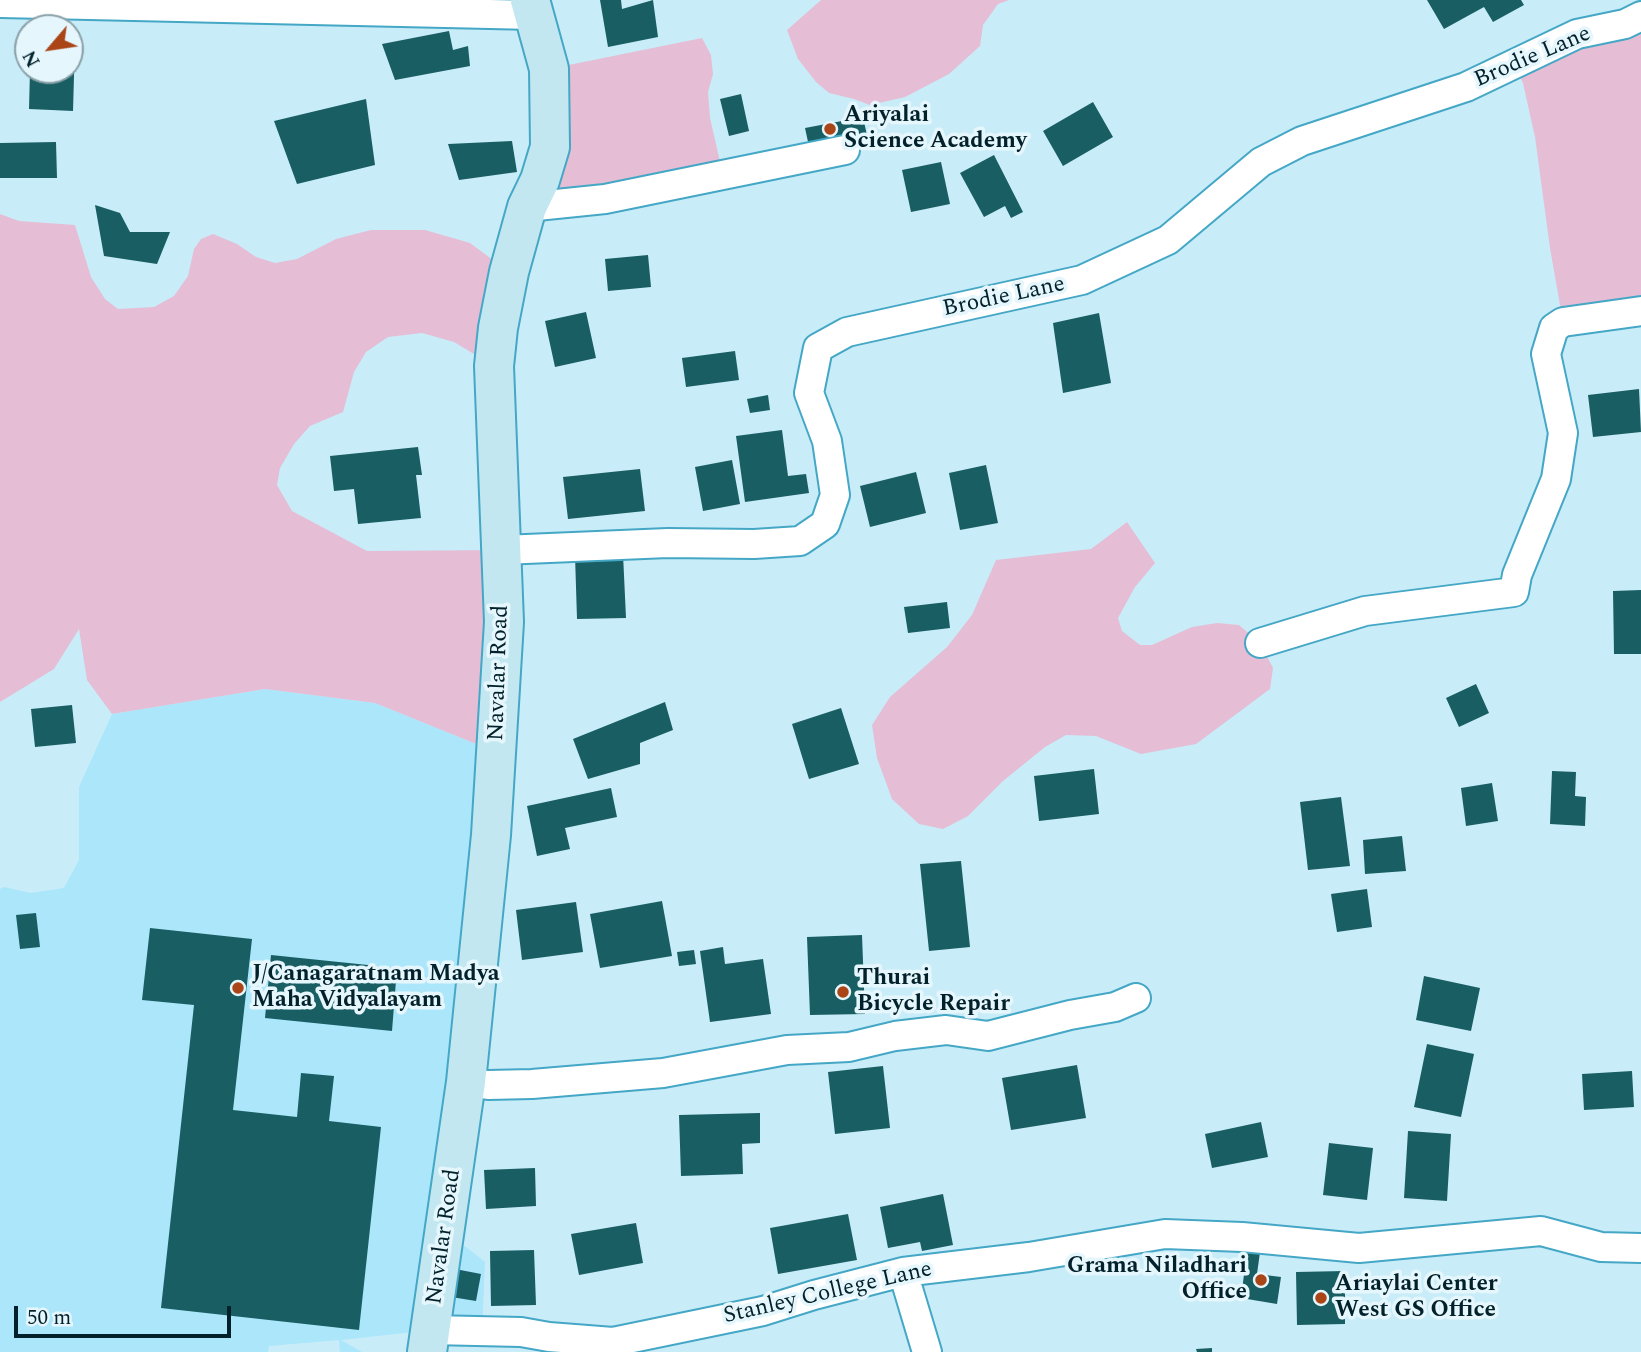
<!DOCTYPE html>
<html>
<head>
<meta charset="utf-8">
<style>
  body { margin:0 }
  #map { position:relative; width:1641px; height:1352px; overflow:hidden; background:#c9ecf9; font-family:Spectral,serif }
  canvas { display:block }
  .north { position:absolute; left:14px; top:14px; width:70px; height:70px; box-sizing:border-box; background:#e5f6fc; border:2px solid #8aa1a8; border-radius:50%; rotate:241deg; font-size:19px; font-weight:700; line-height:28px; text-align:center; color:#02212b }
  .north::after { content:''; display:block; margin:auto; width:24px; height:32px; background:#aa4518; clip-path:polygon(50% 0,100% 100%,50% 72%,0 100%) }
  .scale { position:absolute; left:14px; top:1306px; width:217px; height:32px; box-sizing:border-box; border:4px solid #02212b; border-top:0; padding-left:9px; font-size:21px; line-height:24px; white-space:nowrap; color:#02212b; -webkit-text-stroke:5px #e5f6fc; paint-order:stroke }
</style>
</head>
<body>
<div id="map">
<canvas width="1641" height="1352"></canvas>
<div class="north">N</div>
<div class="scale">50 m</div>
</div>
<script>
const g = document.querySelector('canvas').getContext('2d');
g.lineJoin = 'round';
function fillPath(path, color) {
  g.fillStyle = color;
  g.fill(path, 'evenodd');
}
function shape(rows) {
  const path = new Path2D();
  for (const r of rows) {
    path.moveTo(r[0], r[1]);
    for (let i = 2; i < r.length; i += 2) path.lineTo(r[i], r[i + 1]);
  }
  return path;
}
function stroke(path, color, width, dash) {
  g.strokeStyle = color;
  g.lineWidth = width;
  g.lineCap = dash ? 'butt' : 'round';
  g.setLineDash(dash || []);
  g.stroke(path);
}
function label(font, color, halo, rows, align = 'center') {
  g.font = font + ' Spectral,serif';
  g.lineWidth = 7;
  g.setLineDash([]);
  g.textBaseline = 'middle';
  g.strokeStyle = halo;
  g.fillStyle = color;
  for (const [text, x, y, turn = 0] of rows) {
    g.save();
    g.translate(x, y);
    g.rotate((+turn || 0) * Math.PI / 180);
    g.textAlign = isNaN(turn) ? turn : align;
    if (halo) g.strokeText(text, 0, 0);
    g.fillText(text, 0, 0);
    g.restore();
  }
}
const built = shape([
  [265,689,375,703,496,752,444,1245,465,1246,485,1262,482,1332,431,1330,341,1340,362,1352,340,1352,339,1340,269,1346,268,1352,0,1352,0,889,4,887,31,893,64,888,79,860,79,787,112,714]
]);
const green = shape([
  [821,0,1009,0,998,4,983,25,980,46,949,74,905,97,870,105,854,99,829,93,816,82,798,59,787,30],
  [1641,16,1641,311,1563,322,1550,248,1535,137,1523,83,1514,64],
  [702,38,711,55,713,74,708,92,710,118,723,175,527,207,549,69],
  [0,214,19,221,75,225,91,277,105,299,118,309,154,307,174,296,188,276,194,249,201,239,213,234,237,244,256,257,275,263,297,259,336,239,371,230,425,230,470,243,509,272,494,366,454,342,422,333,388,337,366,352,354,372,343,412,310,426,294,444,280,468,277,485,292,511,367,551,502,550,496,752,375,703,265,689,112,714,87,680,79,629,54,669,0,702],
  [1127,522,1155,563,1135,587,1118,618,1122,631,1140,645,1152,645,1192,627,1217,623,1239,625,1260,643,1273,668,1270,689,1196,744,1141,754,1096,736,1066,735,1045,747,1003,781,968,816,943,829,919,824,892,799,877,758,872,725,890,697,947,647,972,615,996,560,1091,549]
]);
const building = shape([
  [600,0,621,0,622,9,653,0,658,37,608,47],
  [1427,0,1521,0,1524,5,1493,22,1484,7,1444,29],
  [449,31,453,50,468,46,470,66,395,80,382,44],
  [70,40,75,40,73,111,29,109,30,70,70,70],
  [741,94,749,131,729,136,720,99],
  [366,99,375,165,297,184,274,121],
  [1093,102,1113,137,1063,166,1043,131],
  [863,117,868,140,810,151,805,128],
  [512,141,517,172,459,180,448,144],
  [56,142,57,178,0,178,0,143],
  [994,155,1023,212,1011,218,1005,206,984,217,960,173],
  [941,162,950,204,911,212,902,170],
  [95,205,120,213,130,232,170,232,157,264,104,256],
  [648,255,651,287,608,291,605,259],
  [586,312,596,358,555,367,545,321],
  [1099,313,1111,383,1063,393,1053,323],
  [735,351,739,380,686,387,682,358],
  [1639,389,1641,432,1593,437,1588,395],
  [768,395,770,410,750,413,747,399],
  [782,430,788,476,806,474,809,493,745,502,736,436],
  [418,447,422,475,416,475,421,518,358,524,354,489,334,491,330,456],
  [732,460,740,504,703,511,695,467],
  [986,465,998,523,960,530,949,473],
  [640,469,645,511,568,519,563,477],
  [916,472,926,513,870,527,860,486],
  [623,554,626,618,577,619,575,555],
  [1641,590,1641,654,1614,654,1613,591],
  [947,602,950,628,908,633,904,607],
  [1476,684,1489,713,1459,727,1446,698],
  [665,702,673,730,640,743,640,764,588,779,573,739],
  [72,705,76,743,35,747,31,709],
  [841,708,859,764,809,779,792,724],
  [1094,769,1099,814,1039,821,1034,776],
  [1552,771,1576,772,1575,796,1586,797,1585,826,1550,824],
  [1492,783,1498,821,1466,826,1461,788],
  [611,788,617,817,565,828,570,849,537,856,527,806],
  [1341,797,1350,866,1308,870,1300,802],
  [1402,836,1406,871,1365,874,1363,840],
  [961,861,970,947,929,951,920,864],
  [1367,889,1372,927,1337,932,1331,894],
  [662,901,672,956,600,968,590,914],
  [576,902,583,952,522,960,516,910],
  [36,913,40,947,20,949,16,915],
  [150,928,252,939,233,1110,297,1117,301,1073,334,1076,329,1121,381,1127,359,1330,161,1308,194,1005,142,1000],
  [862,935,865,1014,810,1015,807,937],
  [723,947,725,964,763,959,771,1014,710,1022,700,951],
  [694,950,696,964,679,966,677,952],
  [271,955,397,968,392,1031,265,1018],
  [1424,976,1480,988,1471,1031,1416,1020],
  [1427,1044,1474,1054,1461,1117,1414,1107],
  [1077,1065,1086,1118,1011,1130,1002,1078],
  [883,1066,890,1128,835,1134,828,1072],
  [1632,1071,1634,1107,1584,1110,1582,1074],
  [760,1113,760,1143,742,1144,743,1174,681,1176,679,1115],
  [1261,1122,1268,1157,1212,1168,1205,1134],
  [1408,1131,1451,1134,1447,1201,1404,1198],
  [1329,1143,1373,1148,1367,1200,1323,1195],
  [535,1168,536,1206,486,1209,484,1170],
  [943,1194,953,1245,922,1251,920,1242,888,1248,880,1207],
  [848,1214,857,1260,778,1274,770,1228],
  [636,1223,643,1263,579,1275,571,1234],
  [534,1250,536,1305,491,1306,490,1251],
  [1247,1251,1260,1252,1257,1274,1281,1277,1277,1304,1241,1298],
  [450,1268,481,1274,476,1301,445,1296],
  [1345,1271,1345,1324,1297,1325,1296,1272],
  [1212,1348,1212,1352,1197,1352,1196,1349]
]);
const street = shape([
  [0,3,534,15],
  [527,207,605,199,845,150],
  [502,550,668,543,754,544,800,541,825,524,835,495,827,441,809,393,818,348,847,332,1082,280,1168,240,1261,162,1302,141,1466,87,1577,34,1625,24,1641,16],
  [1260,643,1365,611,1514,592,1517,575,1556,479,1563,433,1546,354,1554,328,1563,322,1641,311],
  [466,1082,488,1085,532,1084,663,1073,787,1050,849,1047,895,1036,946,1030,988,1036,1070,1015,1115,1007,1136,998],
  [903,1272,927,1352],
  [431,1330,521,1332,549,1337,613,1342,763,1311,814,1295,903,1272,1029,1257,1165,1234,1242,1237,1359,1248,1541,1231,1601,1247,1641,1248]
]);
const secondary = shape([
  [427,1352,466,1082,491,835,504,622,494,366,498,328,509,272,527,207,540,180,550,147,549,69,530,0]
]);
const markers = [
  [830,129,7,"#aa4518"],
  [238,988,7,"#aa4518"],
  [843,992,7,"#aa4518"],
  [1261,1280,7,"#aa4518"],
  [1321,1298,7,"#aa4518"]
];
const streetNames = [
  ["Brodie Lane",1533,58,-23],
  ["Brodie Lane",1004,298,-12],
  ["Navalar Road",500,673,-88],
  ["Navalar Road",445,1237,-82],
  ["Stanley College Lane",828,1294,-13]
];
const poiNames = [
  ["Ariyalai",844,116],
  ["Science Academy",844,142],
  ["J/Canagaratnam Madya",252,975],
  ["Maha Vidyalayam",252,1001],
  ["Thurai",857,979],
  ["Bicycle Repair",857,1005],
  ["Grama Niladhari",1247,1267,"right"],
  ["Office",1247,1293,"right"],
  ["Ariaylai Center",1335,1285],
  ["West GS Office",1335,1311]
];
fillPath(built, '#abe6fb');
fillPath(green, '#e5bdd5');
fillPath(building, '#185e63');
stroke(street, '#44a7c5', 32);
stroke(secondary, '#44a7c5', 42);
stroke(street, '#fff', 28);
stroke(secondary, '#c3e7f1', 38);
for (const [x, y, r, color] of markers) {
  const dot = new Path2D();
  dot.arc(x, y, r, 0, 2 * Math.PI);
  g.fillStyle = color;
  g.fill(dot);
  stroke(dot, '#e5f6fc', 2.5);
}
label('23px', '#02212b', '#e5f6fc', streetNames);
label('bold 23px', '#02212b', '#e5f6fc', poiNames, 'left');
</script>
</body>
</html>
